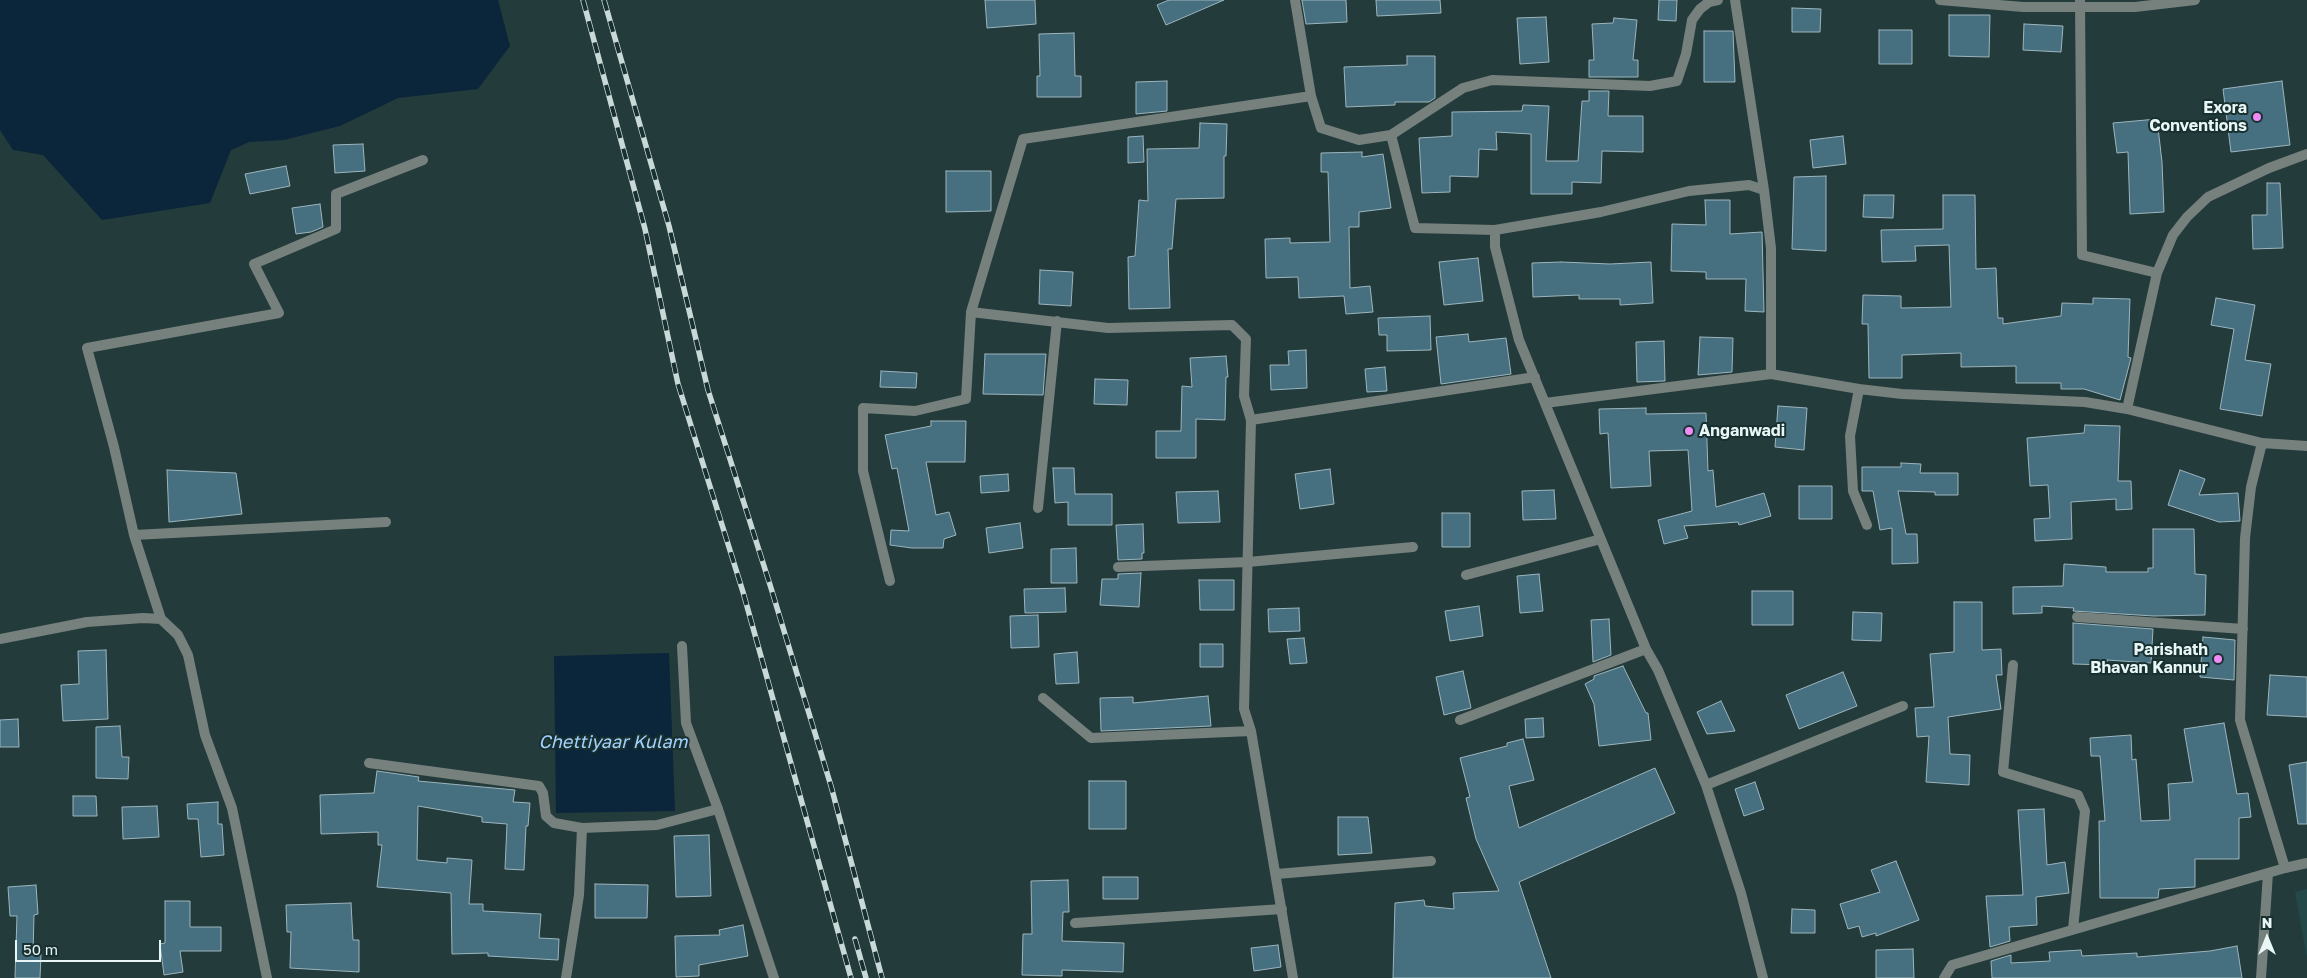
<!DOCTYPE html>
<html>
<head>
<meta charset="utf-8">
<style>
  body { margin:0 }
  #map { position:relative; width:2307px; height:978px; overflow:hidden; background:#233b3b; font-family:"Golos Text",sans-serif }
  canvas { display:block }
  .north { position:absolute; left:2242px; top:913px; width:50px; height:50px; -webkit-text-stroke:4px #193030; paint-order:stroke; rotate:0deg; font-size:14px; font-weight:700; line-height:20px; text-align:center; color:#e8f7f6 }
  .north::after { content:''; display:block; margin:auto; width:18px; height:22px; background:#e8f7f6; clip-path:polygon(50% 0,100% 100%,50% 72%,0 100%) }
  .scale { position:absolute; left:15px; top:940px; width:146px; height:22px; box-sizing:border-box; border:2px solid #e8f7f6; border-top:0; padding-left:6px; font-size:15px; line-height:18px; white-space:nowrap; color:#e8f7f6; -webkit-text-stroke:4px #193030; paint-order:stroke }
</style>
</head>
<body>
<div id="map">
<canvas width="2307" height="978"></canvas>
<div class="north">N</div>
<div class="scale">50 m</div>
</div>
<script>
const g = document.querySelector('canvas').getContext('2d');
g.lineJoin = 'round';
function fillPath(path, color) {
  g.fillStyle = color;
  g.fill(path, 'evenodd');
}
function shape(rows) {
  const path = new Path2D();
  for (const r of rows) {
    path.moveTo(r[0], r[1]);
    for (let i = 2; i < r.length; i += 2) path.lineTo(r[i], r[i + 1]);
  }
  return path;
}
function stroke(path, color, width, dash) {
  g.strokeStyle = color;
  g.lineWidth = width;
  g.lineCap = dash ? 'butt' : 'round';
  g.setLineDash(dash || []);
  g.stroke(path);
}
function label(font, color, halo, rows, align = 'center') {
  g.font = font + ' "Golos Text",sans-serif';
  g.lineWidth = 4;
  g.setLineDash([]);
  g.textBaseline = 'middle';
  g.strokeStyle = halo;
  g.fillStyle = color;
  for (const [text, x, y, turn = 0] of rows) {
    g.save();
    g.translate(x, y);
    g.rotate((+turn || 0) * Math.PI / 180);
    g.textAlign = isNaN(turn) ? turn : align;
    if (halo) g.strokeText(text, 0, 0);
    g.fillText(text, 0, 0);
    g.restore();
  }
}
const built = shape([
  [2307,889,2307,958,2295,892]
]);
const water = shape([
  [0,0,498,0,510,46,478,89,398,98,340,126,284,140,249,142,231,150,210,203,102,220,43,155,13,150,0,130],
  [669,653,675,811,556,813,554,656]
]);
const building = shape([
  [985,0,1035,0,1036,24,987,28,985,0],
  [1169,0,1224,0,1166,25,1157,5,1169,0],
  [1302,0,1346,0,1347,22,1306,24,1302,0],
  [1376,0,1440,0,1441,13,1377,16,1376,0],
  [1659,0,1677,0,1676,21,1658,20,1659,0],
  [1792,8,1821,9,1820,32,1792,32,1792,8],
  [1949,15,1990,15,1989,57,1949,56,1949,15],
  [1546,17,1549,62,1520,64,1517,18,1546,17],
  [1614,18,1637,20,1633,60,1638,60,1638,77,1589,77,1589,60,1594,60,1592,24,1613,23,1614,18],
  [2024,24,2063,26,2061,52,2023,50,2024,24],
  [1879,30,1912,30,1912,64,1879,64,1879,30],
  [1704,31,1733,31,1735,82,1704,82,1704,31],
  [1074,33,1075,76,1081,76,1081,97,1037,97,1037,76,1040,76,1039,34,1074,33],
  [1407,56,1435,56,1435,98,1429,102,1395,102,1395,105,1346,107,1344,67,1407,65,1407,56],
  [1167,81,1167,111,1136,114,1136,82,1167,81],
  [2282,81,2290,145,2231,152,2223,89,2282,81],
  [1589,91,1609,91,1608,116,1643,116,1643,152,1602,151,1601,183,1572,182,1572,194,1531,194,1531,134,1496,132,1497,150,1479,149,1478,177,1450,176,1450,192,1422,193,1419,138,1452,136,1452,112,1522,111,1523,105,1549,106,1546,161,1578,161,1582,101,1589,101,1589,91],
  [2157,119,2162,162,2164,212,2130,214,2128,152,2117,153,2113,123,2157,119],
  [1200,123,1227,124,1226,156,1224,156,1224,198,1176,199,1172,249,1168,249,1170,308,1129,309,1128,257,1135,256,1139,200,1148,201,1147,149,1199,148,1200,123],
  [1143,136,1144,162,1128,163,1128,137,1143,136],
  [1843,136,1846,164,1813,168,1810,140,1843,136],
  [363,144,365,171,335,173,333,145,363,144],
  [1362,152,1362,157,1383,154,1391,208,1359,212,1359,227,1349,227,1350,288,1370,286,1373,312,1346,314,1344,296,1299,298,1298,277,1266,278,1265,239,1290,238,1290,243,1330,242,1328,172,1321,172,1321,153,1362,152],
  [286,166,290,186,250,194,245,174,286,166],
  [946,171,991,171,991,211,946,212,946,171],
  [1826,176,1826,251,1792,249,1794,177,1826,176],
  [2267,183,2280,183,2283,248,2253,249,2252,215,2267,215,2267,183],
  [1864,195,1894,195,1893,218,1863,217,1864,195],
  [1943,195,1975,195,1976,269,1996,268,1998,318,2003,318,2003,324,2061,316,2062,303,2093,304,2093,298,2130,299,2128,357,2131,358,2120,400,2084,389,2061,389,2061,383,2016,383,2016,366,1961,367,1961,353,1902,355,1902,378,1869,378,1868,324,1862,324,1863,295,1901,296,1901,308,1951,307,1949,245,1915,246,1916,261,1882,262,1881,230,1943,229,1943,195],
  [1705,200,1730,200,1730,234,1762,232,1764,312,1745,311,1746,279,1706,279,1706,272,1671,271,1672,224,1706,225,1705,200],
  [320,204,323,227,311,232,296,234,292,208,320,204],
  [1478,258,1483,301,1444,305,1439,262,1478,258],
  [1561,262,1610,264,1651,262,1653,303,1620,305,1620,299,1579,299,1579,295,1533,297,1532,263,1561,262],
  [1040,270,1073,272,1071,306,1039,304,1040,270],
  [2216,298,2255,305,2245,360,2271,364,2262,416,2220,409,2234,329,2211,325,2216,298],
  [1430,316,1431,350,1387,351,1387,335,1379,335,1378,318,1430,316],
  [1468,334,1469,342,1506,338,1511,374,1441,384,1436,337,1468,334],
  [1700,337,1733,338,1732,372,1698,375,1700,337],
  [1664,341,1665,381,1637,382,1636,342,1664,341],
  [1306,350,1307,388,1271,390,1270,365,1289,365,1288,351,1306,350],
  [985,354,1046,354,1043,395,983,394,985,354],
  [1226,356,1228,377,1226,377,1225,420,1196,419,1196,458,1156,458,1156,431,1181,431,1182,386,1192,387,1190,358,1226,356],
  [1385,367,1387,391,1367,392,1365,369,1385,367],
  [881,371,917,373,916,388,880,387,881,371],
  [1095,379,1128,380,1127,405,1094,404,1095,379],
  [1778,406,1807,408,1804,450,1775,447,1778,406],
  [1646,408,1646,414,1706,413,1708,471,1713,470,1716,507,1764,493,1771,516,1739,525,1738,522,1684,526,1688,538,1664,544,1658,520,1692,511,1688,450,1649,451,1651,486,1611,488,1608,433,1600,434,1599,409,1646,408],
  [931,421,966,421,965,462,926,462,936,515,949,512,956,535,944,539,943,548,912,548,890,545,891,530,909,531,897,468,892,469,885,435,931,426,931,421],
  [2085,425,2120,426,2118,481,2131,481,2132,509,2116,510,2116,499,2071,502,2072,539,2035,541,2034,519,2050,518,2048,485,2030,486,2027,438,2084,433,2085,425],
  [1901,463,1921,464,1920,473,1958,473,1958,495,1935,495,1935,492,1898,491,1906,534,1917,534,1918,563,1892,564,1892,528,1880,530,1873,491,1862,491,1862,467,1901,467,1901,463],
  [1053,468,1074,468,1075,494,1112,494,1112,525,1068,525,1068,502,1055,503,1053,468],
  [1330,469,1334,504,1300,509,1295,474,1330,469],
  [167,470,236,473,242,514,169,522,167,470],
  [2180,470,2205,479,2199,495,2238,493,2240,521,2219,522,2168,505,2180,470],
  [1008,474,1009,491,981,493,980,476,1008,474],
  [1799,486,1832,486,1832,519,1799,519,1799,486],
  [1554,490,1556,519,1523,520,1522,491,1554,490],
  [1218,491,1220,522,1178,523,1176,492,1218,491],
  [1442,513,1470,513,1470,547,1442,547,1442,513],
  [1020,523,1023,548,989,553,986,528,1020,523],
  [1143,524,1144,553,1142,553,1142,559,1118,560,1116,525,1143,524],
  [2153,529,2194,529,2195,574,2206,575,2205,615,2154,616,2073,611,2074,608,2042,606,2042,613,2013,614,2013,587,2063,586,2064,564,2106,567,2106,572,2148,572,2148,568,2153,568,2153,529],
  [1076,548,1077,583,1051,583,1051,549,1076,548],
  [1141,573,1139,607,1100,605,1102,579,1118,579,1118,574,1141,573],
  [1539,574,1543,611,1520,613,1517,576,1539,574],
  [1199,580,1234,580,1234,610,1200,610,1199,580],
  [1065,588,1066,612,1025,613,1024,589,1065,588],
  [1752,591,1793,591,1793,625,1752,625,1752,591],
  [1954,602,1982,602,1982,650,2001,649,2002,675,1996,675,2001,709,1948,717,1950,754,1970,755,1969,785,1926,782,1929,736,1917,737,1915,708,1934,707,1930,654,1954,652,1954,602],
  [1479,606,1483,636,1450,641,1445,611,1479,606],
  [1299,608,1300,631,1269,632,1268,609,1299,608],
  [1853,612,1882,613,1881,641,1852,640,1853,612],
  [1038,615,1039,647,1011,648,1010,616,1038,615],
  [1609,619,1611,655,1593,662,1591,620,1609,619],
  [2073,623,2153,629,2151,663,2107,660,2107,665,2073,664,2073,623],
  [2203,637,2235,640,2234,680,2200,677,2203,637],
  [1304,638,1307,663,1290,664,1287,639,1304,638],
  [1200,644,1223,644,1223,667,1200,667,1200,644],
  [106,650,108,719,63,721,61,685,79,684,78,651,106,650],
  [1077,652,1079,683,1056,684,1054,654,1077,652],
  [1623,666,1646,713,1648,713,1651,740,1599,746,1594,704,1585,684,1594,679,1594,676,1623,666],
  [1463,671,1471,708,1444,715,1436,677,1463,671],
  [1843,672,1857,706,1799,729,1786,695,1843,672],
  [2270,675,2307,677,2307,717,2267,715,2270,675],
  [1208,696,1211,726,1101,731,1100,698,1133,697,1133,703,1208,696],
  [1721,701,1735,731,1707,734,1697,712,1721,701],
  [1543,718,1544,737,1526,738,1525,719,1543,718],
  [18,719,19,747,0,747,0,720,18,719],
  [2224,723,2237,794,2248,793,2251,817,2239,818,2239,859,2195,859,2195,887,2159,889,2158,898,2100,898,2099,821,2105,821,2100,756,2091,756,2090,738,2131,735,2132,760,2136,759,2141,821,2170,820,2168,784,2193,782,2184,729,2224,723],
  [120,726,122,757,129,757,128,779,96,778,96,727,120,726],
  [1523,739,1534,780,1509,786,1519,828,1655,768,1675,813,1519,882,1551,978,1393,978,1395,903,1424,900,1425,906,1454,909,1453,893,1499,891,1476,839,1466,798,1470,797,1460,758,1507,746,1507,743,1523,739],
  [2307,762,2307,824,2298,824,2289,765,2307,762],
  [377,771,419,777,418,781,515,790,513,802,530,803,528,826,526,826,524,870,505,869,507,824,482,822,482,817,418,806,417,860,447,863,447,858,472,860,469,904,483,904,483,911,541,914,539,938,559,939,558,960,488,956,488,953,452,954,451,893,377,887,382,845,378,845,378,832,321,834,320,795,374,793,377,771],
  [1089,781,1126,781,1126,829,1089,829,1089,781],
  [1755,782,1764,809,1744,816,1735,789,1755,782],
  [73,796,96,796,97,816,73,816,73,796],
  [218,802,218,824,222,824,224,855,201,857,198,819,188,819,187,804,218,802],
  [157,806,159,837,123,839,122,807,157,806],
  [2044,809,2047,865,2065,862,2069,893,2036,897,2037,925,2009,927,2010,941,1990,947,1986,896,2023,895,2018,810,2044,809],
  [1338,817,1368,817,1372,853,1338,855,1338,817],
  [709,835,711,896,676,897,674,836,709,835],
  [1896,861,1919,920,1876,936,1876,933,1862,937,1859,926,1848,929,1840,904,1880,892,1871,870,1896,861],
  [1103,877,1138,877,1138,899,1103,899,1103,877],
  [1068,880,1069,912,1063,912,1062,941,1124,943,1123,972,1062,970,1062,976,1022,975,1023,934,1032,934,1031,881,1068,880],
  [595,884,648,885,647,918,595,918,595,884],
  [36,885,38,914,34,915,33,954,41,954,40,978,15,978,17,916,10,916,8,887,36,885],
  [165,901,190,901,190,927,221,927,221,951,180,951,183,972,164,975,160,944,165,943,165,901],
  [351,903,353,940,359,940,359,972,290,968,291,932,287,932,286,905,351,903],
  [1792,909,1815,910,1815,933,1791,933,1792,909],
  [743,925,748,956,699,965,699,976,676,977,675,936,720,935,719,930,743,925],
  [1278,945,1281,967,1254,971,1251,948,1278,945],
  [2237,946,2242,978,1992,978,1991,961,2011,955,2011,963,2050,961,2049,952,2081,950,2082,956,2137,953,2137,957,2210,951,2237,946],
  [1913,949,1914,978,1876,978,1876,950,1913,949]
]);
const service = shape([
  [582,828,657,825,718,809]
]);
const minor = shape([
  [1295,0,1311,96,1321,128,1359,140,1391,135,1463,88,1492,80,1650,86,1677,81,1686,54,1692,20,1700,9,1709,2,1718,0],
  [1735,0,1764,190],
  [1940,0,2023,7,2135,7,2195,0],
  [2080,0,2082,255,2157,273],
  [1391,135,1415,228,1495,230,1495,247,1519,340,1646,649,1658,670,1706,785,1741,893,1763,978],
  [1495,230,1601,212,1689,191,1749,185,1764,190,1771,248,1771,374],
  [971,312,1108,328,1232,325,1246,339,1244,396,1251,420,1535,377],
  [1859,389,1850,436,1853,491,1867,525],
  [1545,403,1771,374,1859,389,1902,394,2085,402,2127,409,2262,443],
  [2127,409,2157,273,2173,235,2187,217,2208,197,2269,168,2307,154],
  [1251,420,1244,709,1251,731,1293,978],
  [1038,508,1057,321],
  [134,535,386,522],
  [1118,567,1248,562,1413,547],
  [1466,575,1601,539],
  [890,581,863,471,863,408,915,411,966,399,971,312,1023,139,1311,96],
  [2077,617,2243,629],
  [161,619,134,535,114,447,87,348,279,313,254,264,336,229,336,194,423,160],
  [0,639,87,622,143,618,161,619,178,635,188,655,205,735,232,808,267,978],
  [682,646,686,723,718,809,774,978],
  [2013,665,2003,772,2078,795,2085,811,2073,929],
  [1043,698,1091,738,1251,731],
  [1460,720,1646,649],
  [369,763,539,786,543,793,546,816,554,823,582,828,579,895,566,978],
  [1706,785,1903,706],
  [2285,868,2307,863],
  [1277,874,1431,861],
  [1075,923,1282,909],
  [1944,978,1952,965,2285,868,2240,720,2245,538,2251,487,2262,443,2307,446],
  [2261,978,2268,873]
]);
const rail = shape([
  [583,0,645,229,678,384,743,592,851,978],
  [604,0,669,226,708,390,771,588,831,786,882,978],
  [855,939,866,978]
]);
const markers = [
  [2257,117,5,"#ef8bf6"],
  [1689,431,5,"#ef8bf6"],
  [2218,659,5,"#ef8bf6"]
];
const poiNames = [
  ["Exora",2247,108],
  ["Conventions",2247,126],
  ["Anganwadi",1699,431,"left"],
  ["Parishath",2208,650],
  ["Bhavan Kannur",2208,668]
];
const waterNames = [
  ["Chettiyaar Kulam",613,742]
];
fillPath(built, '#244747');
fillPath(water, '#0b253a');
fillPath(building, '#46707f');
stroke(building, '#9db5be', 1);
stroke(service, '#76807d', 10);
stroke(minor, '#76807d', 10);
stroke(rail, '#c8d9d8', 5.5);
stroke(rail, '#193030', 4, [11]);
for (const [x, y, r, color] of markers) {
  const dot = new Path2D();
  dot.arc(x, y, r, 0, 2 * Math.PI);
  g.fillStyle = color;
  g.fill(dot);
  stroke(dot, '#193030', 2);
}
label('bold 16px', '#e8f7f6', '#193030', poiNames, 'right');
label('italic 18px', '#a1d1ff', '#193030', waterNames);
</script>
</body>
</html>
